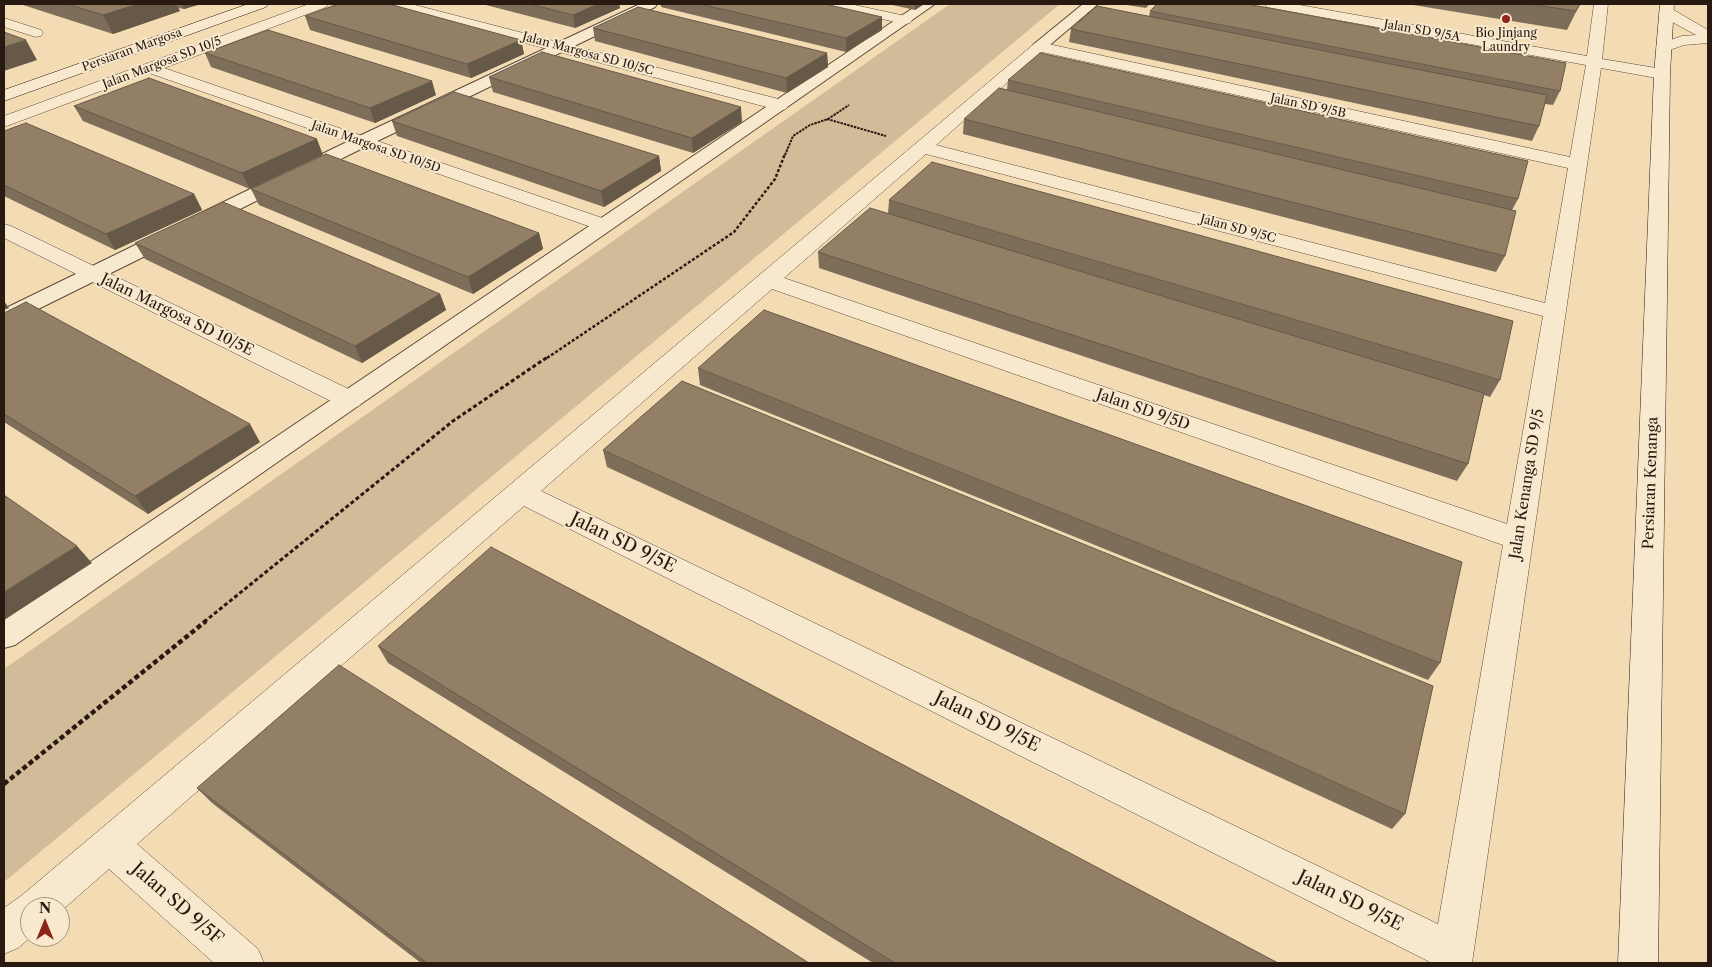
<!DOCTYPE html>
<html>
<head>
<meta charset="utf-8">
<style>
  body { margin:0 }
  #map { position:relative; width:1712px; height:967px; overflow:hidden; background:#f3dcb4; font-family:"Libre Caslon Text",serif }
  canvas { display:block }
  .frame { position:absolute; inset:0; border:5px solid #291a11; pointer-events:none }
  .north { position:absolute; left:20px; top:897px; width:50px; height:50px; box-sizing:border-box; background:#f7e8ce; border:1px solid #a59682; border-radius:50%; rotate:0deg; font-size:14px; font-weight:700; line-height:20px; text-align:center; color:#291a11 }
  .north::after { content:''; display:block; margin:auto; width:18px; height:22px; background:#8f2418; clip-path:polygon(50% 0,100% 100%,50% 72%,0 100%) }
</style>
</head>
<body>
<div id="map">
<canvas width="1712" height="967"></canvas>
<div class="frame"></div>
<div class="north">N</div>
</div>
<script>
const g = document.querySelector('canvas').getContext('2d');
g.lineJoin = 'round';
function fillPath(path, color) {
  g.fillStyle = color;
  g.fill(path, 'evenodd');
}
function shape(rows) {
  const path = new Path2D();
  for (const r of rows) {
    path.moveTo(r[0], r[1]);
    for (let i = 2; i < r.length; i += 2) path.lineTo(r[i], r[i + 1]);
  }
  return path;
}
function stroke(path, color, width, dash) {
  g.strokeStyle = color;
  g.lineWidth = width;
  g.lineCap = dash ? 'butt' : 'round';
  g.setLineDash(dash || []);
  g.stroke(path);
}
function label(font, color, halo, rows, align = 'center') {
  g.font = font + ' "Libre Caslon Text",serif';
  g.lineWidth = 4;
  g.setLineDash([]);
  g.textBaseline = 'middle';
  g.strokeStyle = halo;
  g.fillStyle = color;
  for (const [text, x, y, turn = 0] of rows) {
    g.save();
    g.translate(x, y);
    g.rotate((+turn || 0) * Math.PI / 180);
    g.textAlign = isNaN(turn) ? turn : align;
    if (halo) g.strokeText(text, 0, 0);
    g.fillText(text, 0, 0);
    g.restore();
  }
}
const green = shape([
  [950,4,1060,4,4,882,4,669]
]);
const pathFar3 = shape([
  [827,119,886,136],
  [785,155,793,136,810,125,828,119,849,105]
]);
const pathFar2 = shape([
  [547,358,734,232,775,179,785,154]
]);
const pathFar1 = shape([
  [204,622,453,421,549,356]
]);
const path = shape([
  [4,784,206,621]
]);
const lane = shape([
  [640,4,657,4,655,7,367,146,12,322,4,323,4,309,355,138,640,4],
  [919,4,935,4,15,645,4,648,4,620,919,4],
  [1083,4,1098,4,1044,50,1034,50,1032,47,1034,44,1083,4]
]);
const street = shape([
  [309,4,328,4,326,7,164,68,611,221,614,225,611,229,604,231,597,229,149,73,4,127,4,116,309,4],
  [388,4,411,4,786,101,788,105,786,109,780,110,774,109,390,7,388,4],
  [824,4,850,4,910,17,912,20,910,23,905,24,826,7,824,4],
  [1265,4,1294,4,1587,56,1594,4,1608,4,1602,59,1662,69,1668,71,1670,74,1668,77,1662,79,1601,68,1472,963,1432,963,524,506,137,844,258,949,264,963,214,963,109,869,60,912,60,907,30,907,31,937,18,948,4,954,4,908,21,896,1034,44,1039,42,1570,157,1586,65,1272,8,1267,7,1265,4],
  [1042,52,1568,168,1545,303,936,145,1042,52],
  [926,154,1543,316,1507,524,784,278,926,154],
  [772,289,1503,545,1438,924,541,491,772,289],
  [1667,6,1708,30,1708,43,1684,45,1664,52,1659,50,1656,47,1659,44,1682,36,1696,35,1674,23,1662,13,1660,10,1662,7,1667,6],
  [4,18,41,30,43,33,41,36,36,37,4,27,4,18],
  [4,224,11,226,359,394,363,400,359,406,350,408,341,406,4,238,4,224]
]);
const secondary = shape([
  [248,4,268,4,266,7,4,101,4,90,248,4],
  [1660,4,1674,4,1670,74,1658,963,1618,963,1654,74,1660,4]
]);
const wall = shape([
  [20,4,201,4,184,9,178,8,180,11,113,34],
  [482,4,619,4,620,8,575,28],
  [661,4,825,4,882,30,846,52,661,7],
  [888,4,924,4,915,10],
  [1120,4,1150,4,1146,8],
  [1407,4,1580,4,1567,30],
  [1150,11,1560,91,1553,105,1545,104,1539,126,1532,141,1069,42,1071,29,1149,17],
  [305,16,521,40,524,54,471,78,310,30],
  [593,28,827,53,828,67,787,93,595,41],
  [205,53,436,95,375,123,211,67],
  [489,77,742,122,693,153,493,92],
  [1008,80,1518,199,1512,210,1505,256,1496,272,963,134,964,119,1007,90],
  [74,106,317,139,250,189,83,121],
  [392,121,659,156,661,171,604,207,397,136],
  [4,131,194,194,202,210,115,250,4,196],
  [251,189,539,233,543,249,473,294,259,205],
  [889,200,1500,380,1490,397,1484,395,1468,464,1457,481,819,268,818,252,888,214],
  [135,243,440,294,446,310,362,363,145,259],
  [4,313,260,442,148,514,4,422],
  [698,368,1440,663,1428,680,700,385],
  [603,450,1405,814,1392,829,607,467],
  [378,646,1278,963,873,963,388,663],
  [197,788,809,963,421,963,212,803]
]);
const shadedWall = shape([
  [138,4,176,4,180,11,113,34,103,15],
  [182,4,201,4,184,9],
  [598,4,619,4,620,8,575,28,573,15],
  [915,4,924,4,915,10],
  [882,17,882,30,846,52,846,38],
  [26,40,37,60,4,71,4,47],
  [521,40,524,54,471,78,467,64],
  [827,53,828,67,787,93,786,78],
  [432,81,436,95,375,123,370,108],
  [741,107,742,122,693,153,692,138],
  [317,139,323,155,250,189,242,173],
  [659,156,661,171,604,207,601,191],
  [194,194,202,210,115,250,106,234],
  [539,233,543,249,473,294,468,277],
  [440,294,446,310,362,363,355,346],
  [4,301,9,308,4,310],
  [250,424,260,442,148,514,135,496],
  [77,546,92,563,4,620,4,592]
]);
const building = shape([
  [67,4,138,4,103,15,67,4],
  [338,4,389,4,521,40,467,64,305,16,338,4],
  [530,4,598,4,573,15,530,4],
  [700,4,825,4,882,17,846,38,700,4],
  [1157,4,1247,4,1566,63,1560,91,1150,11,1157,4],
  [1529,4,1580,4,1576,11,1529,4],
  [1097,6,1547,95,1539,126,1071,29,1097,6],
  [638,7,827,53,786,78,593,28,638,7],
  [268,30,432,81,370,108,205,53,268,30],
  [4,32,26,40,4,47,4,32],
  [542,52,741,107,692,138,489,77,542,52],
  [1040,53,1528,161,1518,199,1008,80,1040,53],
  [149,78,317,139,242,173,74,106,149,78],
  [999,88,1516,211,1505,256,964,119,999,88],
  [454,92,659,156,601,191,392,121,454,92],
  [26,123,194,194,106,234,4,185,4,131,26,123],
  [326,154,539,233,468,277,251,189,326,154],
  [932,162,1513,321,1500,380,889,200,932,162],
  [223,202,440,294,355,346,135,243,223,202],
  [870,208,1484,393,1468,464,818,252,870,208],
  [26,302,250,424,135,496,4,414,4,313,26,302],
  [764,310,1462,562,1440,663,698,368,764,310],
  [682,381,1433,686,1405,814,603,450,682,381],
  [4,495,77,546,4,592,4,495],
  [491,547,1278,963,895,963,378,646,491,547],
  [339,665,809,963,427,963,197,788,339,665]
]);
const markers = [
  [1506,19,5,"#8f2418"]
];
const farStreetnames = [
  ["Jalan SD 9/5A",1422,31,10],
  ["Persiaran Margosa",132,50,-20],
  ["Jalan Margosa SD 10/5C",588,54,15],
  ["Jalan Margosa SD 10/5",162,63,-21],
  ["Jalan SD 9/5B",1308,106,12],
  ["Jalan Margosa SD 10/5D",376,147,19],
  ["Jalan SD 9/5C",1238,229,15]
];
const farPoinames = [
  ["Bio Jinjang",1506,34],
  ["Laundry",1506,48]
];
const streetNames = [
  ["Jalan Margosa SD 10/5E",177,315,26],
  ["Jalan SD 9/5D",1143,410,19],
  ["Persiaran Kenanga",1651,483,-88],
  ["Jalan Kenanga SD 9/5",1527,484,-81]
];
const nearStreetnames = [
  ["Jalan SD 9/5E",623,543,26],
  ["Jalan SD 9/5E",987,722,26],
  ["Jalan SD 9/5E",1350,901,26],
  ["Jalan SD 9/5F",177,904,41]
];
fillPath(green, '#d1bb98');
stroke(lane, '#5c4a3a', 2);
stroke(street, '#5c4a3a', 1);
stroke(secondary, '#291a11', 1);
stroke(pathFar3, '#291a11', 2, [2.5, 1]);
stroke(pathFar2, '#291a11', 2.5, [3, 2]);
stroke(pathFar1, '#291a11', 3, [4, 2.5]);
stroke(path, '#291a11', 4.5, [5, 3]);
fillPath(lane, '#f7e8ce');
fillPath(street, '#f7e8ce');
fillPath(secondary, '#f7e8ce');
fillPath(wall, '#7e6d58');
fillPath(shadedWall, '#665947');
fillPath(building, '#927f66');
stroke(building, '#665947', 1);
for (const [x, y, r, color] of markers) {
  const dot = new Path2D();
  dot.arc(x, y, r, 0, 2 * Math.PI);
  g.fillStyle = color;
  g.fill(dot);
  stroke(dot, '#f7e8ce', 2);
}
label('12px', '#291a11', '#f7e8ce', farStreetnames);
label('12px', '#291a11', '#f7e8ce', farPoinames);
label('15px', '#291a11', '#f7e8ce', streetNames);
label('18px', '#291a11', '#f7e8ce', nearStreetnames);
</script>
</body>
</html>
